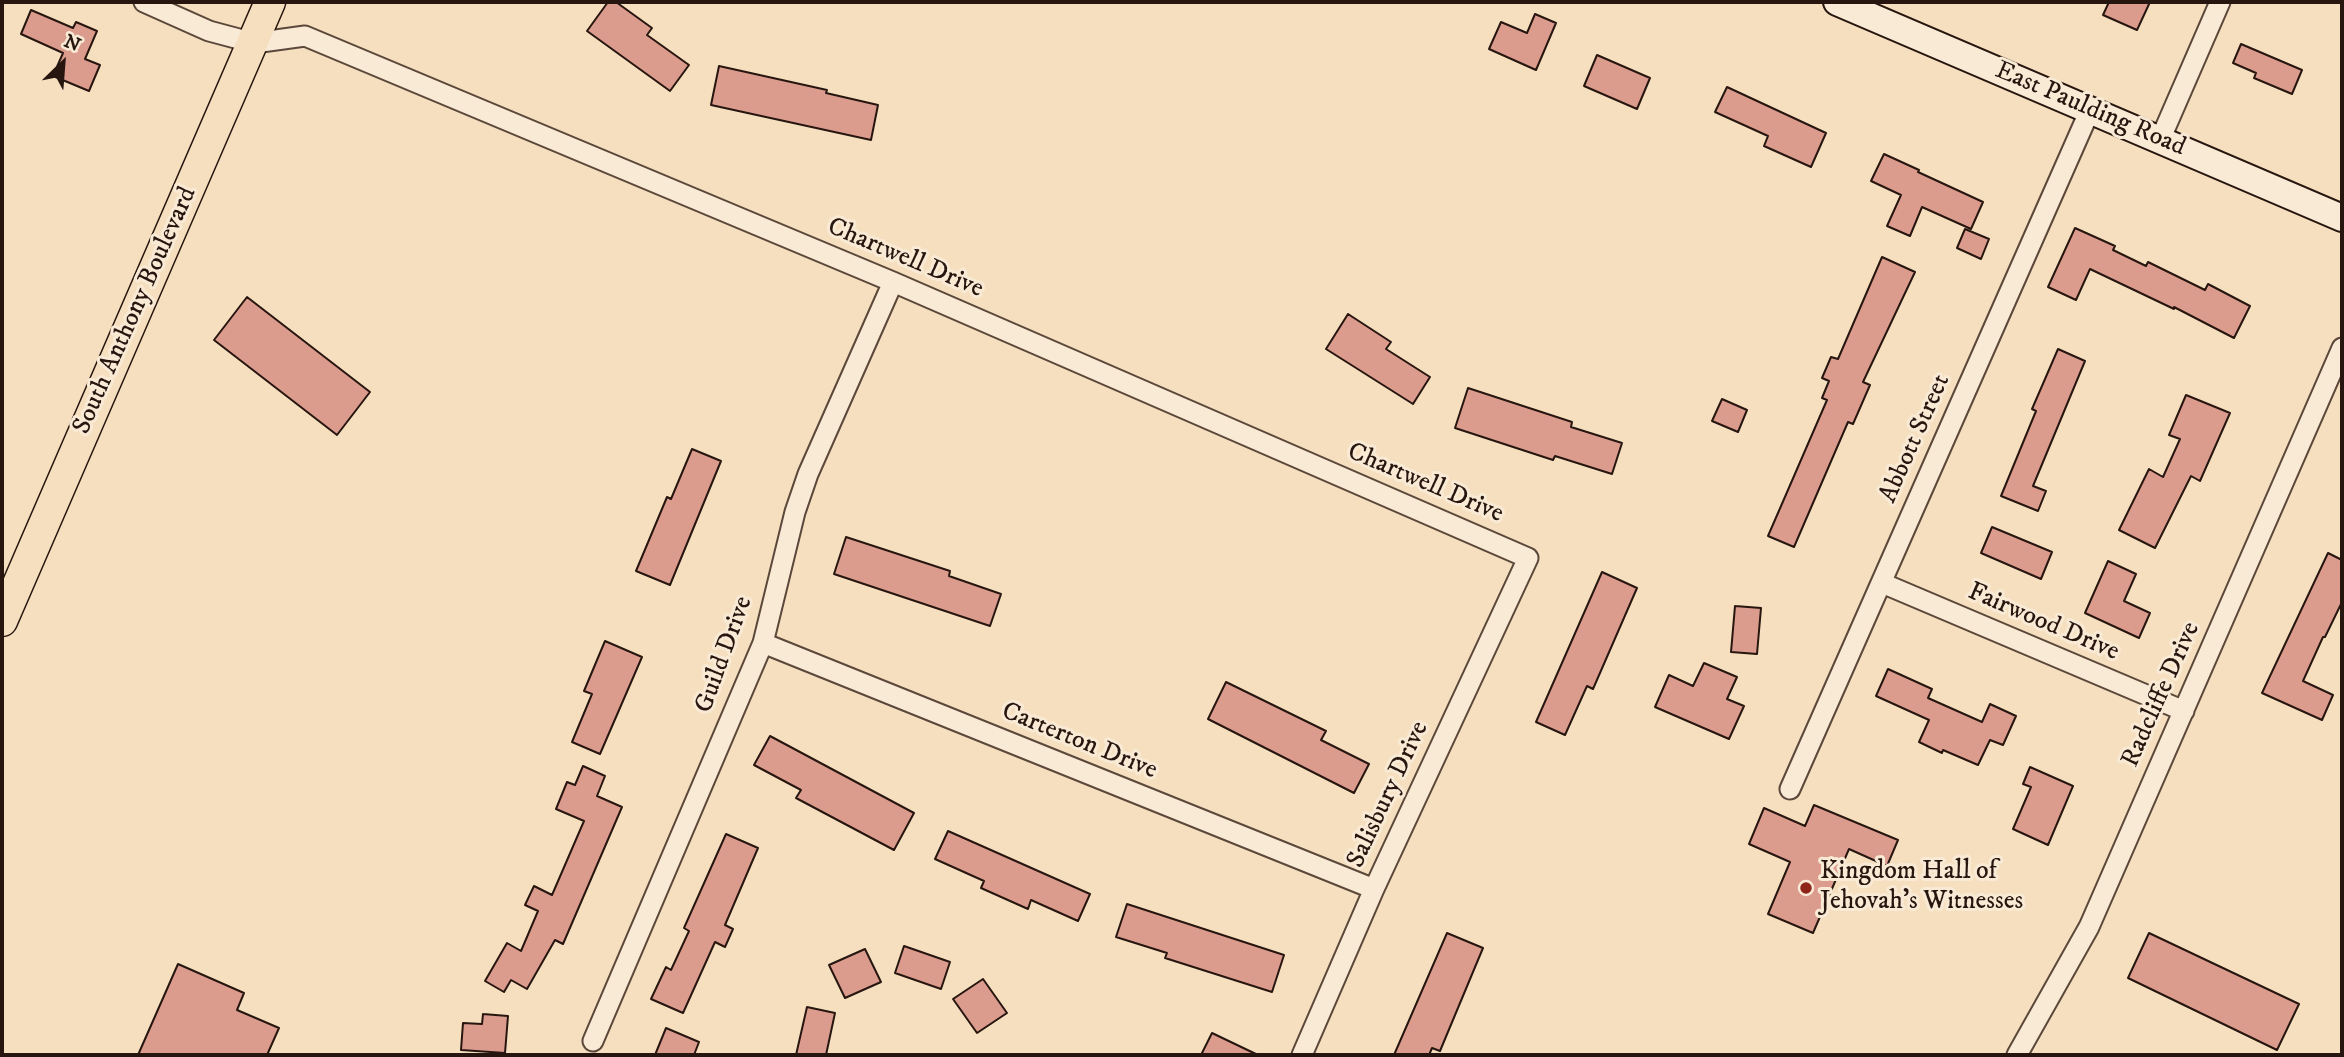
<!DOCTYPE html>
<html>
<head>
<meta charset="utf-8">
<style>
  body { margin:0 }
  #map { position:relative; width:2344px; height:1057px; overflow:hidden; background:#f6dfbf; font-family:"IM FELL DW Pica",serif }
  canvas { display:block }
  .frame { position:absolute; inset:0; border:4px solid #27160f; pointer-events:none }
  .north { position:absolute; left:28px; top:28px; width:70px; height:70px; -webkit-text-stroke:5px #f9ead5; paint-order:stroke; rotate:25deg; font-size:19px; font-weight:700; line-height:28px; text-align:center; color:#27160f }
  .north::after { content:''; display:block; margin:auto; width:24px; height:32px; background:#27160f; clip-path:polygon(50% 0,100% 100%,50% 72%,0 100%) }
</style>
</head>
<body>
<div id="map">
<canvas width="2344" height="1057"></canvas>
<div class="frame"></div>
<div class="north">N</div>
</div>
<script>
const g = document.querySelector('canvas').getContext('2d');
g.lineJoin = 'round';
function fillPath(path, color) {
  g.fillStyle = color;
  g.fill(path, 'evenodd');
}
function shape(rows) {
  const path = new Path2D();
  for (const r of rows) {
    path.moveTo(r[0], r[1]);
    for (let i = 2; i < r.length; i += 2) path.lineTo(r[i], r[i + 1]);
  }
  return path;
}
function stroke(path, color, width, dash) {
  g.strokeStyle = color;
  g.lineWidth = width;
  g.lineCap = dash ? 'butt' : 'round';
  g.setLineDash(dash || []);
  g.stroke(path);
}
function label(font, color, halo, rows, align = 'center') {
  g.font = font + ' "IM FELL DW Pica",serif';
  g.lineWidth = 6;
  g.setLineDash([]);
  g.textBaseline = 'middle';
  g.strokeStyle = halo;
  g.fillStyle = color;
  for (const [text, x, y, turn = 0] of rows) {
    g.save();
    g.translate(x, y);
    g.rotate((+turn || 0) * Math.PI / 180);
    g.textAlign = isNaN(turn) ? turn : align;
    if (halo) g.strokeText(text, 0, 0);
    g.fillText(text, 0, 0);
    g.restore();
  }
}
const building = shape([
  [608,2,616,2,652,28,647,35,689,65,670,91,587,31,608,2],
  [2109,2,2150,2,2137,30,2103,15,2109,2],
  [31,10,73,28,76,22,97,31,85,59,100,65,89,91,53,76,63,53,21,34,31,10],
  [1535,14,1556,23,1536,70,1489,49,1501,22,1527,33,1535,14],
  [2241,44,2302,70,2292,94,2254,78,2256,73,2233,63,2241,44],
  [1597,55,1650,78,1637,109,1584,86,1597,55],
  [719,66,827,90,826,93,878,105,871,140,711,105,719,66],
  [1727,87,1826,133,1811,167,1764,146,1768,136,1715,112,1727,87],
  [1884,154,1919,170,1918,172,1983,202,1971,229,1922,207,1910,236,1887,226,1901,195,1871,181,1884,154],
  [2075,228,2115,246,2113,250,2146,266,2148,262,2205,290,2208,284,2250,306,2234,338,2174,307,2174,309,2090,269,2076,300,2048,287,2075,228],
  [1965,229,1989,239,1981,259,1957,248,1965,229],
  [1882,257,1915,272,1863,382,1870,385,1853,424,1848,422,1794,547,1768,536,1827,400,1822,398,1829,381,1822,378,1831,357,1838,359,1882,257],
  [247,297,370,392,337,435,214,340,247,297],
  [1348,314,1391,342,1386,349,1430,377,1413,404,1326,349,1348,314],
  [2058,349,2085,361,2033,486,2046,491,2038,511,2001,496,2036,411,2032,409,2058,349],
  [1468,388,1572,422,1571,427,1622,443,1612,474,1555,456,1553,460,1455,428,1468,388],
  [2186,395,2230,413,2200,481,2191,476,2155,548,2119,530,2149,469,2163,477,2180,439,2169,435,2186,395],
  [1722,399,1747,410,1738,432,1712,421,1722,399],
  [692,449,721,461,670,585,636,571,667,497,671,499,692,449],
  [1992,527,2052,552,2041,579,1981,553,1992,527],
  [846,537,950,571,949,576,1001,594,990,626,834,574,846,537],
  [2328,553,2342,560,2342,602,2325,637,2323,637,2303,681,2333,695,2322,720,2262,693,2328,553],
  [2108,561,2136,574,2124,601,2150,613,2139,638,2085,613,2108,561],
  [1602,572,1637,588,1593,689,1587,686,1565,735,1536,722,1602,572],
  [1735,606,1761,608,1757,654,1731,652,1735,606],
  [605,641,642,657,600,754,572,742,592,694,584,691,605,641],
  [1704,663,1737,677,1727,699,1744,706,1729,739,1655,707,1669,675,1693,686,1704,663],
  [1888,669,1932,689,1928,698,1982,722,1990,704,2016,716,2003,745,1990,740,1978,765,1943,750,1942,753,1919,742,1929,720,1876,696,1888,669],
  [1226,682,1326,731,1321,740,1369,764,1354,793,1208,719,1226,682],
  [770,736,914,813,894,850,796,798,801,790,754,765,770,736],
  [583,766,605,776,597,796,622,807,563,944,555,940,527,989,511,980,504,992,485,981,507,943,521,951,538,911,525,905,534,886,552,895,584,821,556,809,567,782,575,785,583,766],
  [2030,767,2073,786,2048,845,2013,829,2031,787,2023,784,2030,767],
  [1814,805,1898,840,1887,866,1849,849,1813,933,1768,914,1790,862,1749,844,1764,808,1805,826,1814,805],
  [948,831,1090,894,1078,921,1031,900,1028,909,981,888,984,881,935,859,948,831],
  [726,834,758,848,725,925,733,929,725,947,715,942,683,1013,651,999,666,967,671,970,689,931,684,928,726,834],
  [1127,904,1284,955,1272,992,1165,958,1167,953,1116,937,1127,904],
  [1447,933,1483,948,1440,1051,1432,1048,1429,1055,1394,1055,1447,933],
  [2149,933,2299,1004,2277,1050,2128,978,2149,933],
  [904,946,950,962,941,989,895,973,904,946],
  [865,949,881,982,845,998,829,965,865,949],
  [178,964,244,993,237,1010,279,1028,267,1055,138,1055,178,964],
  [983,979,1007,1013,977,1033,953,999,983,979],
  [807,1007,835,1013,826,1055,796,1055,807,1007],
  [483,1014,508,1016,505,1053,461,1050,463,1023,482,1024,483,1014],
  [666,1028,699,1042,694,1055,655,1055,666,1028],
  [1212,1033,1258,1055,1201,1055,1212,1033]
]);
const street = shape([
  [144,2,209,31,254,43,305,36,893,282,1528,558,1374,889,1302,1055],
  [2160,140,2220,2],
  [1882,583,2184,711],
  [763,643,1374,889],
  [1790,789,2090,110],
  [593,1041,763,643,795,512,808,474,893,282],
  [2017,1055,2089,927,2342,348]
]);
const secondary = shape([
  [1837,2,2342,218]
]);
const primary = shape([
  [2,621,270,2]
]);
const markers = [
  [1806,888,7,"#8f2418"]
];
const streetNames = [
  ["East Paulding Road",2090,110,23],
  ["Chartwell Drive",905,259,23],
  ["South Anthony Boulevard",136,311,-66],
  ["Abbott Street",1916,439,-66],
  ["Chartwell Drive",1425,484,23],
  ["Fairwood Drive",2043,623,23],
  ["Guild Drive",725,655,-70],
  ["Radcliffe Drive",2162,695,-66],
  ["Carterton Drive",1079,742,22],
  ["Salisbury Drive",1389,795,-65]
];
const poiNames = [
  ["Kingdom Hall of",1820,873],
  ["Jehovah's Witnesses",1820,903]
];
fillPath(building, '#db9c8e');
stroke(building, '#27160f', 2);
stroke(street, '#5b483b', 23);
stroke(secondary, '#27160f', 30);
stroke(primary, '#27160f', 33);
stroke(street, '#f9ead5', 19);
stroke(secondary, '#f9ead5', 26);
stroke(primary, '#f6dfbf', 30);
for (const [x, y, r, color] of markers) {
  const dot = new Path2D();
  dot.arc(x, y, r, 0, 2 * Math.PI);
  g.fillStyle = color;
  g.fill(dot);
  stroke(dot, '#f9ead5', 2.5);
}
label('26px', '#27160f', '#f9ead5', streetNames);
label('26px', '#27160f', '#f9ead5', poiNames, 'left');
</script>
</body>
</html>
